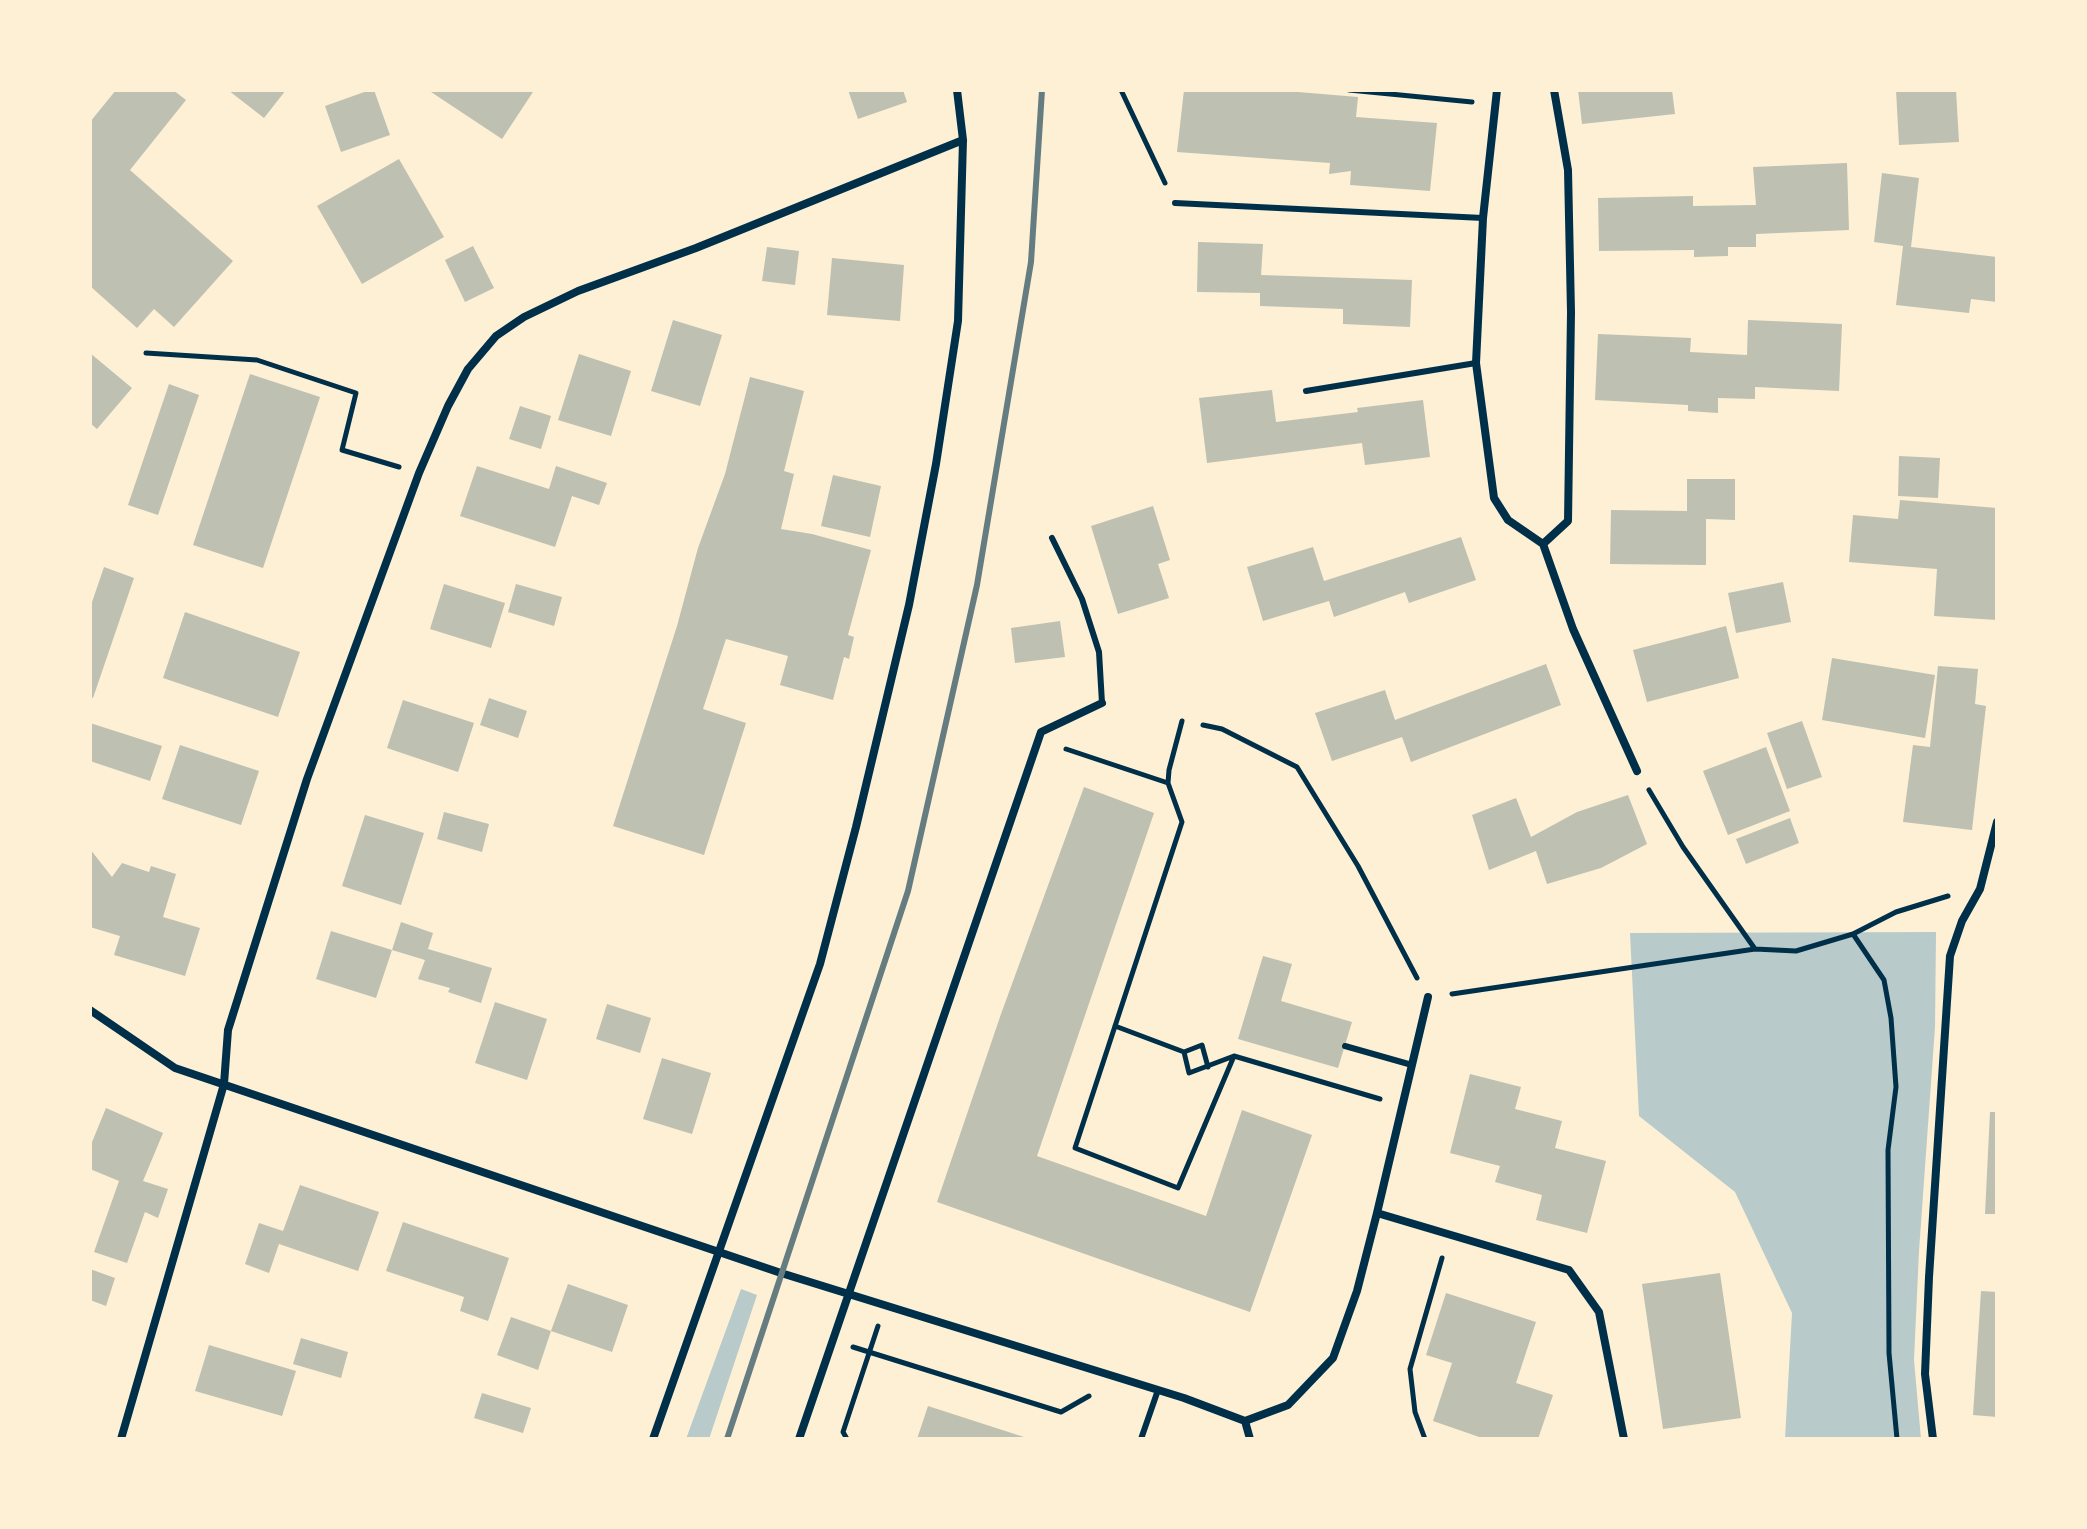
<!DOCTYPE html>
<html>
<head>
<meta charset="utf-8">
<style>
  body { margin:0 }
  #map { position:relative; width:2087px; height:1529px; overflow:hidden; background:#fdf0d5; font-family:"Sofia Sans Condensed",sans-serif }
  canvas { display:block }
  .frame { position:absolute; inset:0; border:92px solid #fdf0d5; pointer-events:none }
</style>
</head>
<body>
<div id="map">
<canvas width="2087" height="1529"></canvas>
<div class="frame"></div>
</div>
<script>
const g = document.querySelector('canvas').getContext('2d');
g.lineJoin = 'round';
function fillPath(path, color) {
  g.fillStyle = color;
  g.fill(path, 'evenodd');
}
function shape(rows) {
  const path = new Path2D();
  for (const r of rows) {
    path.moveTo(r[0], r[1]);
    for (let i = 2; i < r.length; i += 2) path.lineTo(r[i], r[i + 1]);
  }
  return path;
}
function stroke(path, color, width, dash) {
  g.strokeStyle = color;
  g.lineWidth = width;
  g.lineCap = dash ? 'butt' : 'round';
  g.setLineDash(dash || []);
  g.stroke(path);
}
const green = shape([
  [1936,932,1935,1027,1919,1251,1914,1360,1921,1439,1785,1439,1792,1313,1735,1192,1639,1116,1630,933],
  [741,1289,757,1295,709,1439,686,1439]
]);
const building = shape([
  [116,90,173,90,186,100,130,170,233,261,174,327,154,309,137,328,90,286,90,122],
  [228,90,286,90,264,118],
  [370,90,374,90,390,135,341,152,325,106],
  [428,90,529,90,533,92,502,139],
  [848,90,903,90,907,102,858,119],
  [1184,90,1274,90,1358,97,1356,117,1437,123,1430,191,1350,185,1351,171,1329,174,1330,163,1177,152],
  [1578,90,1672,90,1675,114,1582,124],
  [1896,90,1956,90,1959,142,1899,145],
  [399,159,444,237,362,284,317,206],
  [1847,163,1849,230,1756,234,1756,247,1728,247,1728,256,1694,257,1694,250,1599,251,1598,198,1693,196,1693,206,1756,205,1753,167],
  [1882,173,1919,178,1911,247,1997,257,1997,302,1971,299,1969,313,1896,305,1903,246,1874,242],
  [1198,242,1263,244,1261,275,1412,280,1410,327,1343,324,1343,309,1260,306,1260,293,1197,292],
  [473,246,494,288,465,302,445,260],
  [767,247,799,251,795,285,762,281],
  [832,258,904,265,900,321,827,315],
  [673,320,722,335,700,406,651,391],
  [1748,320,1842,324,1839,391,1755,387,1755,399,1718,398,1718,413,1688,411,1688,405,1595,400,1598,334,1691,338,1690,352,1747,355],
  [90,353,132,388,97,429,90,423],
  [579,354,631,371,611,436,558,420],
  [250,374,320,397,263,568,193,545],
  [750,377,804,391,784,471,794,474,781,529,812,534,871,550,848,635,854,637,849,659,844,657,833,700,780,685,788,656,726,639,703,709,746,723,704,855,613,826,677,626,698,548,725,474],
  [169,384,199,395,158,515,128,505],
  [1272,390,1276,422,1358,412,1357,408,1423,400,1430,457,1365,465,1362,443,1207,463,1199,398],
  [520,406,551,416,541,449,509,439],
  [1899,456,1940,458,1938,498,1898,496],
  [477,466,549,489,556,466,607,483,599,505,572,496,555,547,460,516],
  [833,475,881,486,870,537,821,526],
  [1687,479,1735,479,1735,520,1706,519,1706,565,1610,564,1611,510,1687,511],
  [1900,500,1997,508,1997,620,1934,616,1937,569,1849,562,1853,515,1898,519],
  [1153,506,1170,560,1158,564,1169,598,1118,614,1091,526],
  [1461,537,1476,580,1409,603,1405,592,1334,617,1329,601,1263,621,1247,567,1313,547,1324,581],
  [104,567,134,578,93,698,90,697,90,608],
  [1783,582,1791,622,1736,633,1728,593],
  [444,584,505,603,491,648,430,629],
  [516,584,562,597,554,626,508,612],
  [185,612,300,652,278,717,163,678],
  [1060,621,1065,657,1015,663,1011,628],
  [1726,626,1739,678,1647,702,1633,650],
  [1832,658,1935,675,1925,738,1822,720],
  [1546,664,1561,705,1411,762,1402,737,1332,761,1315,713,1385,690,1395,720],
  [1938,666,1978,669,1975,704,1986,706,1972,830,1903,822,1913,745,1930,747],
  [489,698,527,711,518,738,480,725],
  [403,700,474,723,458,772,387,748],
  [1802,721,1822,777,1787,789,1767,733],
  [90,723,162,746,150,781,90,761],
  [180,745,259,771,241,825,162,799],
  [1766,747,1790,811,1728,835,1703,771],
  [1084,787,1154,813,1037,1156,1206,1216,1242,1110,1312,1135,1250,1312,937,1202,1001,1014],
  [1628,795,1647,844,1601,868,1547,884,1536,851,1489,870,1472,815,1516,798,1531,837,1577,812],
  [444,812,489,824,482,852,437,839],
  [365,815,424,833,401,905,342,886],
  [1790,818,1799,843,1746,864,1736,839],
  [90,849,112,877,122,863,149,872,151,866,176,874,163,917,200,928,185,976,114,955,120,936,90,927],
  [401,922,433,933,428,949,492,968,481,1003,448,992,450,988,418,979,425,960,392,950],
  [331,931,392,950,376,998,316,979],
  [1263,956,1292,964,1281,1001,1352,1022,1338,1068,1238,1039],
  [495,1002,547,1019,527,1080,475,1063],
  [607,1004,651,1018,640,1053,596,1039],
  [662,1058,711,1073,692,1134,643,1119],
  [1470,1074,1521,1087,1515,1109,1562,1121,1555,1148,1606,1161,1587,1233,1536,1220,1542,1195,1495,1182,1500,1166,1450,1153],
  [106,1108,163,1133,143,1181,168,1189,158,1218,145,1212,127,1263,94,1252,119,1181,90,1169,90,1147],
  [1990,1112,1997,1112,1997,1214,1985,1214],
  [300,1185,379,1212,358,1271,279,1244,269,1273,245,1264,259,1223,283,1231],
  [403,1222,509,1258,488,1321,460,1311,464,1297,386,1271],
  [90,1269,115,1278,106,1306,90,1300],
  [1720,1273,1741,1418,1663,1429,1642,1284],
  [568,1284,628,1305,612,1352,551,1331],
  [1981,1291,1997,1292,1997,1417,1973,1415],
  [1446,1293,1536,1322,1516,1383,1553,1395,1538,1439,1485,1439,1433,1421,1452,1363,1426,1355],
  [511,1317,551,1331,538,1370,497,1355],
  [301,1338,348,1352,341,1378,293,1364],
  [209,1345,296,1371,282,1416,195,1391],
  [482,1393,531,1408,523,1433,474,1418],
  [928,1406,1027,1438,1027,1439,917,1439]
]);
const path = shape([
  [1121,90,1165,183],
  [1349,90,1472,102],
  [146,353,257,360,356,393,342,450,399,467],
  [1182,721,1169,770,1168,783,1182,822,1075,1148,1178,1188,1234,1056,1380,1099],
  [1203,725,1222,729,1297,767,1358,866,1417,978],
  [1066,749,1168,783],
  [1649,790,1683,847,1755,949,1796,951,1853,934,1896,912,1948,896],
  [1853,934,1884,980,1891,1018,1896,1087,1888,1150,1889,1353,1897,1439],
  [1452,994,1755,949],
  [1115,1026,1184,1052,1189,1073,1234,1056],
  [1184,1052,1202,1045,1208,1067],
  [853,1347,1061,1412,1089,1396],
  [847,1439,843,1432,878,1326],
  [1425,1439,1415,1412,1410,1369,1442,1258]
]);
const service = shape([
  [1175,203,1483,218],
  [1306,391,1476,363],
  [1052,538,1082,599,1099,652,1102,703],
  [1345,1046,1412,1065],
  [1141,1439,1158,1390]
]);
const minor = shape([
  [1497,90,1483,218,1476,363,1494,498,1508,520,1543,544,1568,521,1571,312,1568,170,1554,90],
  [1543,544,1573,629,1637,771],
  [90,1010,175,1068,781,1273,1184,1398,1245,1421,1250,1439],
  [1377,1213,1428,997],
  [1245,1421,1288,1405,1333,1358,1357,1291,1377,1213,1569,1270,1599,1312,1624,1439],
  [121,1439,224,1084,228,1030,307,779,419,473,448,406,468,369,496,336,524,317,578,291,696,248,963,140],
  [653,1439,820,964,856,827,909,605,936,464,958,321,963,140,957,90],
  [799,1439,1041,732,1102,703],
  [1933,1439,1925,1374,1929,1277,1950,956,1962,921,1980,889,1997,822]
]);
const rail = shape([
  [727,1439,908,891,977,585,1031,262,1042,90]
]);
fillPath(green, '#b9caca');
fillPath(building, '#bec0b2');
stroke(path, '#003049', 5);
stroke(service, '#003049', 6);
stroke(minor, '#003049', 8);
stroke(rail, '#657d81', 6);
</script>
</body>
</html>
